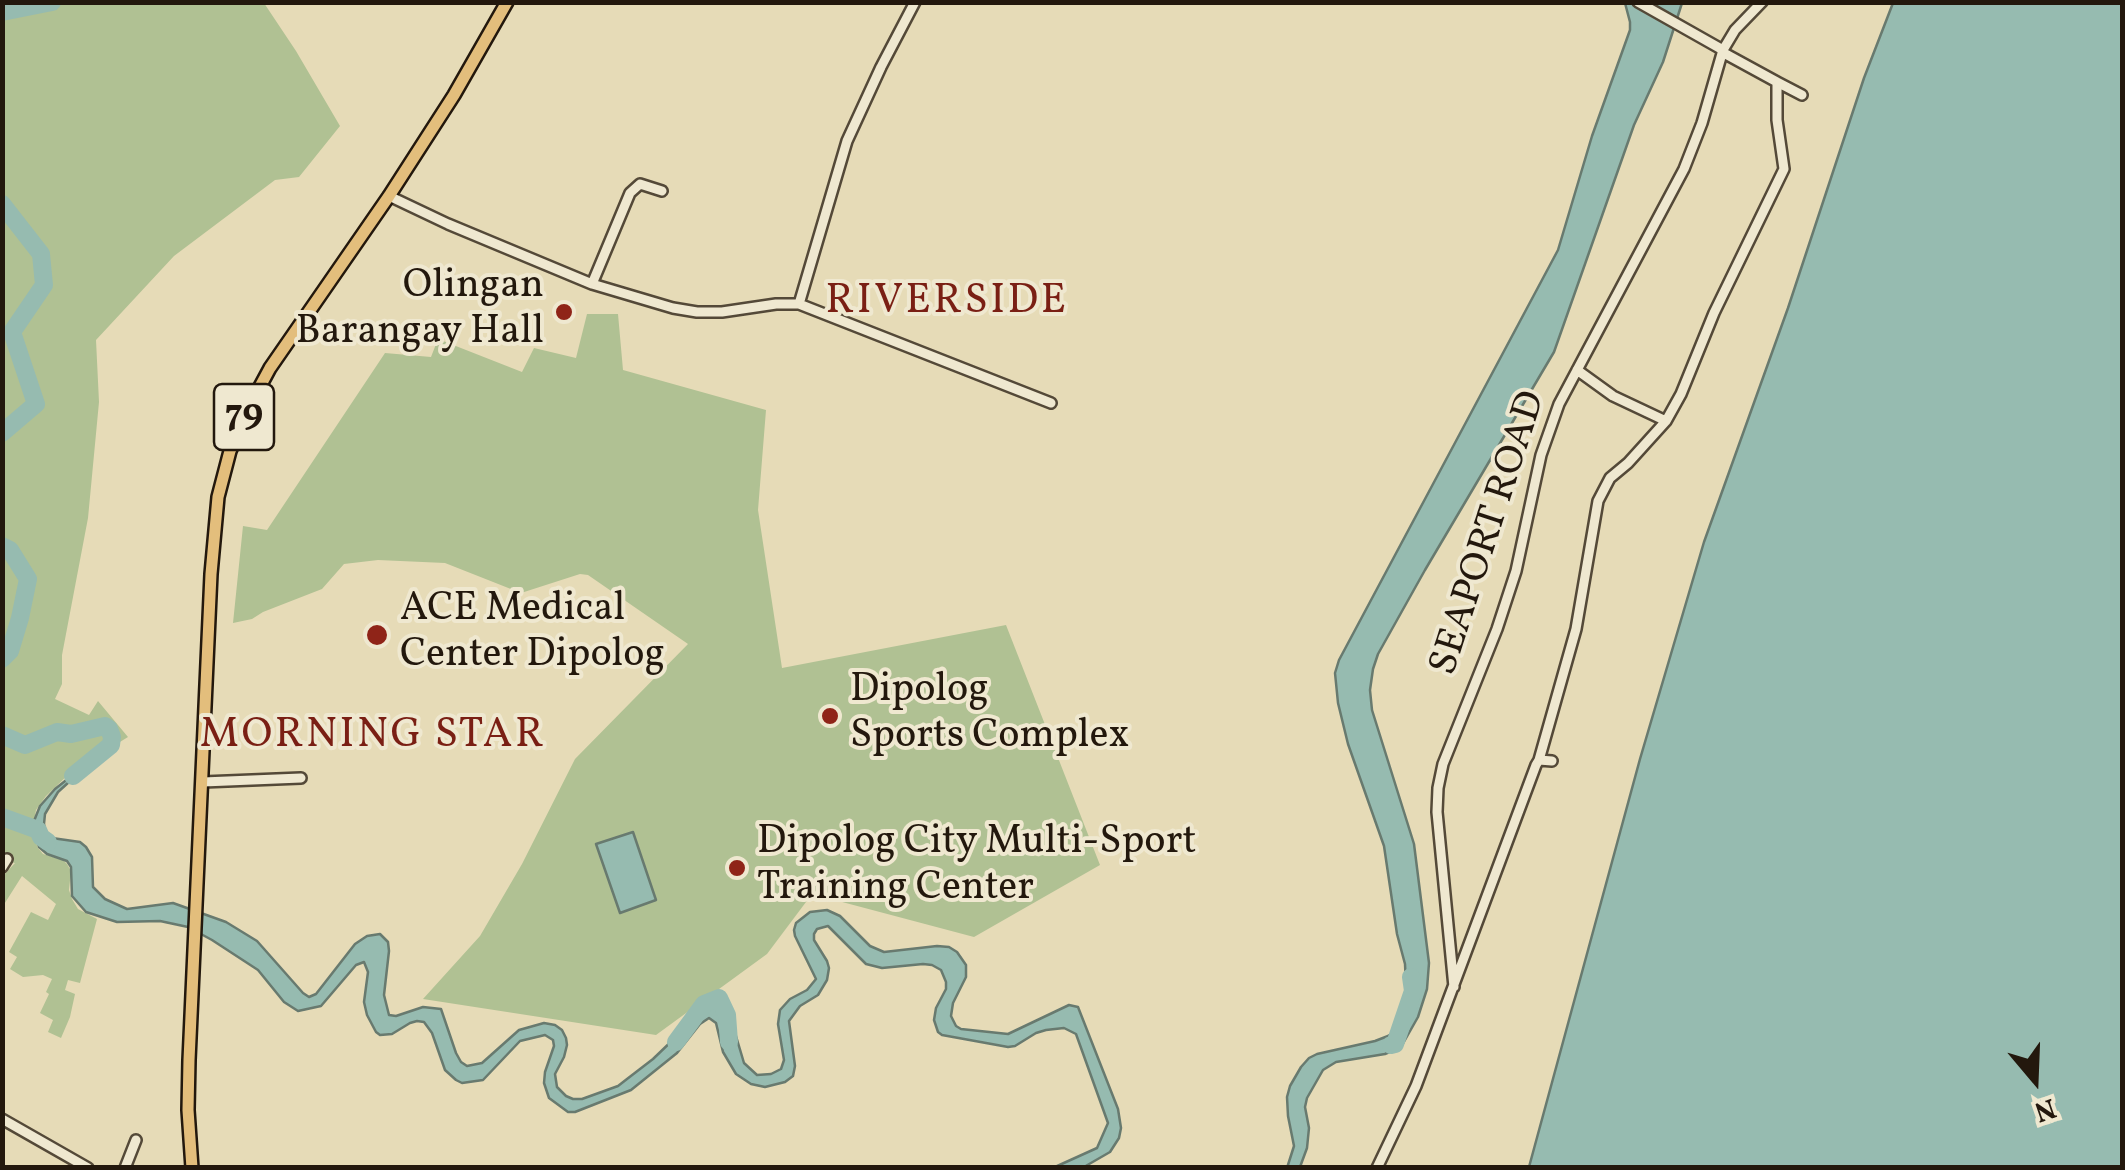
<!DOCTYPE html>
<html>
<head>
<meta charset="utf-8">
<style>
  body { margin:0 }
  #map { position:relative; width:2125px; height:1170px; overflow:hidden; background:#e6dbb7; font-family:Vollkorn,serif }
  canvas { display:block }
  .frame { position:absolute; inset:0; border:5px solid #23180d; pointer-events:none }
  .north { position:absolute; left:1985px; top:1030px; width:100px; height:100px; -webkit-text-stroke:8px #efe8d0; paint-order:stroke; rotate:161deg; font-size:28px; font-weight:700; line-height:40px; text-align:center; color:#23180d }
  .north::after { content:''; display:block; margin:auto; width:35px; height:45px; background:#23180d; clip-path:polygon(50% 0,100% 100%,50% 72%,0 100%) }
</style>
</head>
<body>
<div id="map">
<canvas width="2125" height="1170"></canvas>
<div class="frame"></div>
<div class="north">N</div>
</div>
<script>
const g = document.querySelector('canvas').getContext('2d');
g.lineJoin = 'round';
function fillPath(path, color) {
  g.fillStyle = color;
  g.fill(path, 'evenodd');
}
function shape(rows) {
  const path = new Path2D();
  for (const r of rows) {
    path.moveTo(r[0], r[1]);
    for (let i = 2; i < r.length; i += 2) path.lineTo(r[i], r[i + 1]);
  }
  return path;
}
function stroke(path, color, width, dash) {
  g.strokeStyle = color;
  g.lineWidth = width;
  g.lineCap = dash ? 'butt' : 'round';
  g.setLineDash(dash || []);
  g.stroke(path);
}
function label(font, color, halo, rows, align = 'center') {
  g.font = font + ' Vollkorn,serif';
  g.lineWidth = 8;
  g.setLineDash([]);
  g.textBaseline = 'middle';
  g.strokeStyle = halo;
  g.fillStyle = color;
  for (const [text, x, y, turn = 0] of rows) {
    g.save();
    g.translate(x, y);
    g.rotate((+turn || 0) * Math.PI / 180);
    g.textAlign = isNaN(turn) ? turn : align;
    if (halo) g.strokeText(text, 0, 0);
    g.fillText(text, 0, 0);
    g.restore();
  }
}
const green = shape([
  [3,3,264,3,296,51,340,126,299,177,275,180,174,256,96,340,99,402,88,518,62,655,62,684,55,699,89,715,98,701,128,737,71,772,46,796,36,810,32,832,38,848,43,854,63,860,67,864,71,871,69,890,72,899,78,909,97,919,80,983,68,980,65,990,75,994,70,1017,61,1038,48,1032,53,1020,40,1013,49,994,46,992,52,979,43,975,23,977,10,969,17,957,9,952,31,912,48,920,56,904,22,876,3,906,3,876,15,863,2,861],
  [587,314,618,314,623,370,766,410,758,510,782,668,1006,625,1100,865,974,937,812,894,767,954,656,1035,423,999,480,936,522,864,575,759,688,644,588,575,580,574,521,593,445,563,378,560,344,564,322,589,263,612,252,619,233,623,243,526,267,530,385,353,431,357,438,339,522,372,534,348,576,358]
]);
const water = shape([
  [1625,3,1682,3,1663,62,1634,125,1554,352,1425,570,1378,654,1373,669,1370,690,1372,710,1414,844,1429,963,1427,989,1418,1017,1401,1047,1385,1054,1336,1062,1323,1070,1307,1098,1305,1107,1309,1128,1307,1148,1300,1167,1287,1168,1294,1146,1288,1116,1287,1097,1290,1086,1301,1067,1309,1058,1317,1054,1375,1041,1388,1036,1408,1022,1413,1005,1406,986,1405,964,1397,934,1384,846,1348,744,1338,703,1335,673,1339,660,1558,250,1592,136,1630,30,1630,22,1625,3],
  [1893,3,2122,3,2122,1167,1529,1167,1640,759,1704,542,1788,308,1864,78,1893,3],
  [103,756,81,771,58,792,45,814,44,824,45,830,52,838,80,842,86,847,92,857,93,887,105,899,127,909,173,903,226,922,257,941,303,993,309,997,316,994,355,944,367,936,380,934,388,942,389,951,384,995,389,1015,396,1016,423,1007,441,1009,456,1053,461,1062,467,1066,482,1063,519,1030,544,1023,555,1025,562,1030,566,1038,567,1045,564,1057,555,1074,557,1087,566,1096,573,1099,582,1099,618,1086,627,1079,653,1059,704,1010,714,1007,722,1012,733,1026,744,1063,757,1075,771,1074,781,1069,784,1060,778,1024,780,1010,790,999,807,990,816,979,795,936,794,930,796,923,810,912,827,910,840,916,870,946,884,952,937,946,949,947,957,952,966,965,966,977,953,1003,951,1016,956,1026,961,1029,1008,1034,1069,1005,1078,1007,1118,1109,1121,1128,1119,1138,1110,1152,1084,1167,1055,1167,1097,1148,1108,1123,1076,1034,1064,1028,1046,1030,1036,1033,1015,1046,1008,1047,942,1035,938,1032,934,1020,936,1008,946,989,946,982,941,970,932,965,923,964,882,968,866,964,828,926,817,929,814,934,814,940,827,961,829,968,827,980,818,995,800,1006,789,1021,795,1066,793,1076,785,1082,765,1087,751,1084,736,1074,723,1052,716,1023,709,1018,700,1024,677,1053,631,1090,575,1112,568,1112,549,1098,544,1083,545,1072,554,1046,553,1040,545,1035,520,1041,483,1080,462,1083,456,1080,445,1070,432,1033,424,1022,417,1021,410,1023,392,1034,380,1035,376,1032,367,1015,364,1002,368,972,364,962,356,965,321,1006,298,1011,284,1002,258,970,212,940,188,927,160,921,117,922,86,912,72,896,71,867,67,861,47,854,39,847,34,828,34,821,40,806,55,789,84,766,103,756],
  [633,832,656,900,620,913,596,844,633,832]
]);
const river = shape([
  [2,12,52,2],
  [2,204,41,254,44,285,12,332,36,404,2,433],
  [2,546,10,550,28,579,20,618,10,651,2,659],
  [2,735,25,745,57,732,71,734,105,726,109,729,112,737,111,745,73,776],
  [2,817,38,830,41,837,48,842],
  [676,1042,704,1004,719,998,727,1015,729,1042],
  [1391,1045,1395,1044,1413,991,1411,977]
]);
const minor = shape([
  [1638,2,1723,50],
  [1777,82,1802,95],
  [389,196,448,224,592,284,673,308,697,312,722,312,776,304,799,304,1051,403],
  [592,284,630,193,640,184,662,191],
  [799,304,847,141,881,67,915,2],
  [1577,370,1613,396,1666,421],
  [1539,760,1576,629,1598,501,1610,478,1628,463,1666,421,1681,394,1714,313,1784,169,1777,120,1777,82,1722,52],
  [203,782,301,778],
  [2,867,7,859],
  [1454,987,1437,812,1438,788,1443,764,1497,629,1516,571,1541,455,1559,404,1684,169,1702,123,1723,50,1735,30,1762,2],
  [2,1119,88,1168],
  [125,1168,136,1140],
  [1377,1168,1416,1086,1536,765,1539,760,1552,761]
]);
const major = shape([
  [192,1168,188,1110,189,1060,211,574,218,497,230,451,249,407,270,368,389,196,454,95,507,2]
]);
const markers = [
  [564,312,10,"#8f2418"],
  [377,635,12,"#8f2418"],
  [830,716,10,"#8f2418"],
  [737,868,10,"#8f2418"]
];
const shields = [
  [244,417,60]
];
const shieldNames = [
  ["79",244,417]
];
const poiNames = [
  ["Olingan",544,289,"right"],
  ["Barangay Hall",544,335,"right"],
  ["ACE Medical",400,612],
  ["Center Dipolog",400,658],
  ["Dipolog",850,693],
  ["Sports Complex",850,739],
  ["Dipolog City Multi-Sport",757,845],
  ["Training Center",757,891]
];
const streetNames = [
  ["SEAPORT ROAD",1491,534,-72]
];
const neighbourhoodNames = [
  ["RIVERSIDE",947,304],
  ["MORNING STAR",373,738]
];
fillPath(green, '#b0c193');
fillPath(water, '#96bbb0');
stroke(water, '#687a6f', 2.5);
stroke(river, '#96bbb0', 18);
stroke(minor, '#544938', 14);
stroke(major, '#23180d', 16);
stroke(minor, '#efe8d0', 9);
stroke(major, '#e3be7c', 11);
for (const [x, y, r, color] of markers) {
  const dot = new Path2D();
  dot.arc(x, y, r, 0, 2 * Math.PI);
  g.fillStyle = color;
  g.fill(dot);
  stroke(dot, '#efe8d0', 4);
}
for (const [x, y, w] of shields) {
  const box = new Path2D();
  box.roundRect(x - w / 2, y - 33, w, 66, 8);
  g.fillStyle = '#efe8d0';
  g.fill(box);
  stroke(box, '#23180d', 2.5);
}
label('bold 38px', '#23180d', null, shieldNames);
label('40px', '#23180d', '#efe8d0', poiNames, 'left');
label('40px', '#23180d', '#efe8d0', streetNames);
g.letterSpacing = '2.5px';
label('42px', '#7a1f14', '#efe8d0', neighbourhoodNames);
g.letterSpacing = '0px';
</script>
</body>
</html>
